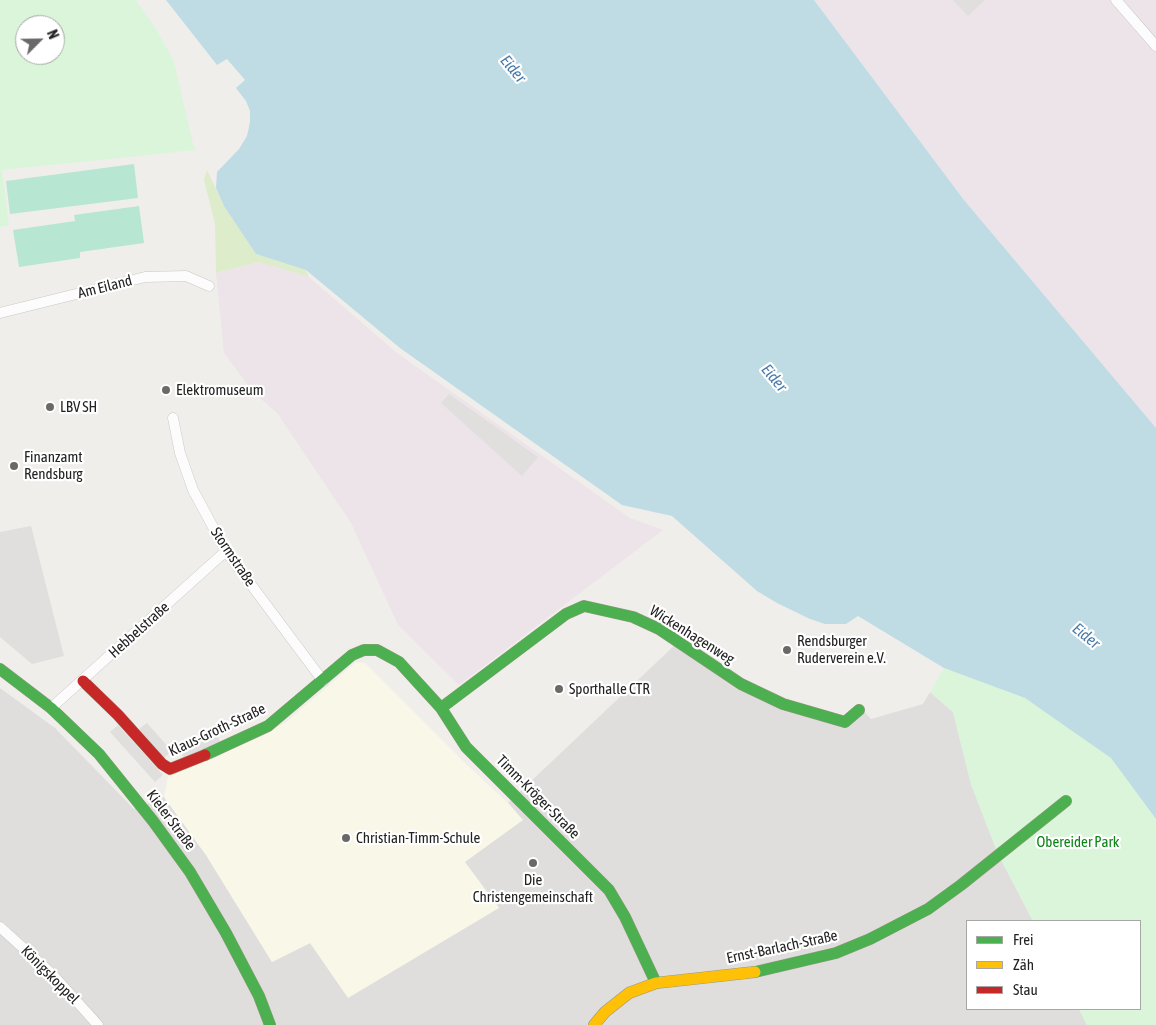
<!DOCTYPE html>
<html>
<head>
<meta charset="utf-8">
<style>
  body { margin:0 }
  #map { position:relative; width:1156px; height:1025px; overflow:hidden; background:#f0eeeb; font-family:"Asap Condensed",sans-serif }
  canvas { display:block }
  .legend { position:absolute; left:966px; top:920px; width:175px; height:90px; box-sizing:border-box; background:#fff; border:1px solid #a7a7a7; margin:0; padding:6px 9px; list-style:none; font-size:15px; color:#222 }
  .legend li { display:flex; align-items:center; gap:10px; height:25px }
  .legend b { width:25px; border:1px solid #a7a7a7 }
  .north { position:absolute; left:15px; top:15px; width:50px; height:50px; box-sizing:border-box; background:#fff; border:1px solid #a7a7a7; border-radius:50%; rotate:67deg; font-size:14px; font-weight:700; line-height:20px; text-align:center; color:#222 }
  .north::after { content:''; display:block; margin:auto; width:18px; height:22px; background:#6a6968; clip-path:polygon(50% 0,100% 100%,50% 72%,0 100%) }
</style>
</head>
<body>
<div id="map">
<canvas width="1156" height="1025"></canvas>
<ul class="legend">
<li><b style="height:6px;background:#4caf50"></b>Frei</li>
<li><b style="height:6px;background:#ffc107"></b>Zäh</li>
<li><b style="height:6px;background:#c62828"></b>Stau</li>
</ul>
<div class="north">N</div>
</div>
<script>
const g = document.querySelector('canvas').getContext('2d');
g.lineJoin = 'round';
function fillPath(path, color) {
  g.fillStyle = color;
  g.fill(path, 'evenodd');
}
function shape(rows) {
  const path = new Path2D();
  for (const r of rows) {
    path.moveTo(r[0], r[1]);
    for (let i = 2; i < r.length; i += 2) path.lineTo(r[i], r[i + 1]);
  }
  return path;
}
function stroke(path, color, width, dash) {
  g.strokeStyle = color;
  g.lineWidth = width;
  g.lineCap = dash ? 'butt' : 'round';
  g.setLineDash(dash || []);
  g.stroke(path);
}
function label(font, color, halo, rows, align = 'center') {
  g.font = font + ' "Asap Condensed",sans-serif';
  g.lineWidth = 4.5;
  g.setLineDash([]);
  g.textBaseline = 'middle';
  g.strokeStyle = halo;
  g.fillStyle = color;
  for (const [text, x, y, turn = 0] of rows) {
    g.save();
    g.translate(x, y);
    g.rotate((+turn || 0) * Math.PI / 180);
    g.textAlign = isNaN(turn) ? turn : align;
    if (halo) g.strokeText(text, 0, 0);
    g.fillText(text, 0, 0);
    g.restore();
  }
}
const residential = shape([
  [678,642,741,684,845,722,858,705,871,719,923,704,930,692,953,712,971,784,998,854,1033,921,967,921,967,1009,1079,1009,1087,1025,0,1025,0,688,55,728,134,809,164,797,206,855,272,962,310,943,499,908,464,862,522,820,508,803]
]);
const industrial = shape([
  [814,0,1156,0,1156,428,964,200],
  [259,262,309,277,397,353,630,518,663,530,459,685,398,625,351,523,277,413,253,392,224,353,216,273]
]);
const education = shape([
  [356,662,365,663,466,764,508,803,523,820,465,862,499,908,348,998,310,943,272,962,206,855,164,797,168,777,285,723]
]);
const grass = shape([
  [207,170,224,206,256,254,306,270,309,277,259,262,216,273,215,224,204,180]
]);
const park = shape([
  [0,0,136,0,158,32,174,62,193,144,196,150,2,170,9,225,0,227],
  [25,25,55,25,55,55,25,55],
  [944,668,1025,698,1060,721,1111,758,1156,819,1156,1025,1087,1025,1079,1009,1140,1009,1140,921,1033,921,998,854,971,784,953,712,930,692]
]);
const pitch = shape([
  [134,164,138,198,10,214,6,181],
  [139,206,144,243,80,252,80,258,19,267,13,230,75,221,74,215]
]);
const parking = shape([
  [953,0,985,0,968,16],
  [449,394,538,457,522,476,441,403],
  [31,526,64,656,32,664,0,637,0,532],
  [147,723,172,751,164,758,139,729],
  [118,725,163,775,155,782,110,732],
  [217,734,220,742,184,758,180,750]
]);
const water = shape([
  [166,0,814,0,964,200,1156,428,1156,819,1111,758,1025,698,944,668,858,616,846,624,825,624,810,619,777,603,757,591,672,516,622,505,400,348,306,270,256,254,224,206,216,188,217,172,239,149,247,136,250,122,250,111,246,101,236,88,245,80,227,59,217,65]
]);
const street = shape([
  [1116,0,1156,46],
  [0,313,145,277,186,276,209,286],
  [173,418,180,453,193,490,226,551,323,681],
  [51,708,226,551],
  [0,927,53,975,98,1025]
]);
const fast = shape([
  [0,669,51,708,99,754,153,821,190,872,226,933,259,996,270,1025],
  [441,708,566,614,584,606,633,617,659,629,741,684,783,704,845,722,859,710],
  [205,755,268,726,352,655,364,650,377,650,399,662,441,708,466,747,609,890,625,917,656,983],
  [755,972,836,953,870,939,928,909,961,885,1066,801]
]);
const slow = shape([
  [594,1025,605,1012,629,993,656,983,755,972]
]);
const jam = shape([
  [83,681,118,715,162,764,170,769,205,755]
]);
const markers = [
  [166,390,5,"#6a6968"],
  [50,407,5,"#6a6968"],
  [14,466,5,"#6a6968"],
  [787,650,5,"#6a6968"],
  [559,689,5,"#6a6968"],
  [346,838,5,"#6a6968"],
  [533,863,5,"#6a6968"]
];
const streetNames = [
  ["Am Eiland",105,287,-14],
  ["Stormstraße",233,557,56],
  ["Hebbelstraße",139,630,-42],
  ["Wickenhagenweg",692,635,32],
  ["Klaus-Groth-Straße",217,730,-25],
  ["Timm-Kröger-Straße",538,797,45],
  ["Kieler Straße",171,820,53],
  ["Ernst-Barlach-Straße",782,947,-12],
  ["Königskoppel",50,975,45]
];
const poiNames = [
  ["Elektromuseum",176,390],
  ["LBV SH",60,407],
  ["Finanzamt",24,457],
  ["Rendsburg",24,474],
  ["Rendsburger",797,641],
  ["Ruderverein e.V.",797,658],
  ["Sporthalle CTR",569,689],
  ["Christian-Timm-Schule",356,838],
  ["Die",533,880,"center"],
  ["Christengemeinschaft",533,897,"center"]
];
const parkNames = [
  ["Obereider Park",1078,842]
];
const waterNames = [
  ["Eider",513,69,50],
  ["Eider",774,378,50],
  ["Eider",1086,636,39]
];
fillPath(residential, '#dfdedc');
fillPath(industrial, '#ede4e9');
fillPath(education, '#f8f7e8');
fillPath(grass, '#ddeccb');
fillPath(park, '#daf5da');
fillPath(pitch, '#b7e6d2');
fillPath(parking, '#e0dfde');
fillPath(water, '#bfdbe3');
stroke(street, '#c9c8c7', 11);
stroke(fast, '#999a82', 12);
stroke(slow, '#999a82', 12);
stroke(jam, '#999a82', 12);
stroke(street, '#fdfcfc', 10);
stroke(fast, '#4caf50', 11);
stroke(slow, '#ffc107', 11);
stroke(jam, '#c62828', 11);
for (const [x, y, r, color] of markers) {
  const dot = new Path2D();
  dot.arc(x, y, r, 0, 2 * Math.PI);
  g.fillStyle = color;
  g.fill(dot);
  stroke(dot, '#fff', 2);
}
label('15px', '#222', '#fff', streetNames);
label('15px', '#222', '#fff', poiNames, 'left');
label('15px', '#0c8416', '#fff', parkNames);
label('italic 16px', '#4a7aab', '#fff', waterNames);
</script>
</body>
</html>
